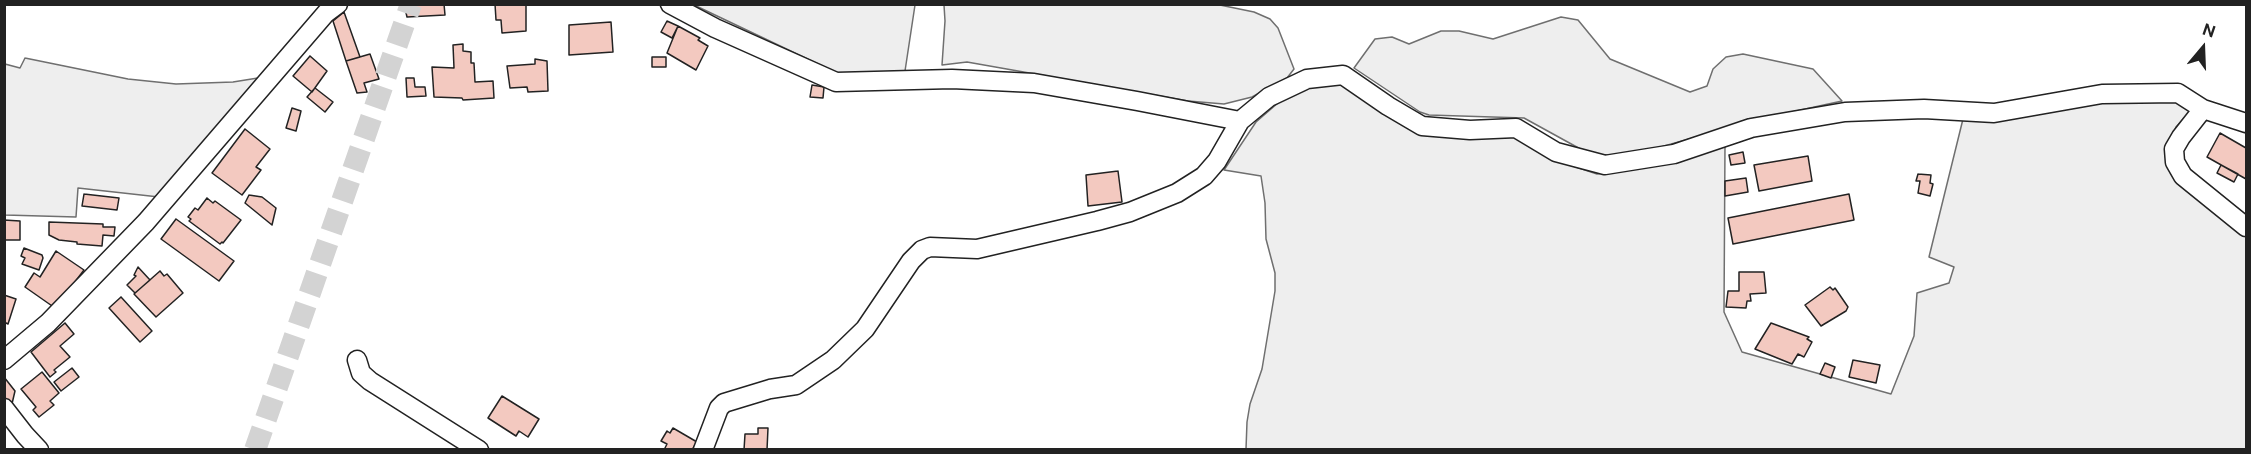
<!DOCTYPE html>
<html>
<head>
<meta charset="utf-8">
<style>
  body { margin:0 }
  #map { position:relative; width:2251px; height:454px; overflow:hidden; background:#fff; font-family:"Public Sans",sans-serif }
  canvas { display:block }
  .frame { position:absolute; inset:0; border:6px solid #222; pointer-events:none }
  .north { position:absolute; left:2173px; top:18px; width:60px; height:60px; -webkit-text-stroke:4px #fff; paint-order:stroke; rotate:19deg; font-size:16px; font-weight:700; line-height:24px; text-align:center; color:#222 }
  .north::after { content:''; display:block; margin:auto; width:21px; height:27px; background:#222; clip-path:polygon(50% 0,100% 100%,50% 72%,0 100%) }
</style>
</head>
<body>
<div id="map">
<canvas width="2251" height="454"></canvas>
<div class="frame"></div>
<div class="north">N</div>
</div>
<script>
const g = document.querySelector('canvas').getContext('2d');
g.lineJoin = 'round';
function fillPath(path, color) {
  g.fillStyle = color;
  g.fill(path, 'evenodd');
}
function shape(rows) {
  const path = new Path2D();
  for (const r of rows) {
    path.moveTo(r[0], r[1]);
    for (let i = 2; i < r.length; i += 2) path.lineTo(r[i], r[i + 1]);
  }
  return path;
}
function stroke(path, color, width, dash) {
  g.strokeStyle = color;
  g.lineWidth = width;
  g.lineCap = dash ? 'butt' : 'round';
  g.setLineDash(dash || []);
  g.stroke(path);
}
const green = shape([
  [1215,4,1254,12,1270,19,1278,28,1294,69,1287,78,1252,97,1224,104,1188,101,967,62,942,65,945,21,944,5,1215,4],
  [694,5,915,5,905,71,839,74,694,5],
  [1561,17,1578,20,1610,59,1690,92,1707,86,1713,69,1726,57,1743,54,1813,69,1842,101,1764,118,1657,148,1620,155,1602,155,1584,151,1524,118,1429,115,1420,112,1354,68,1375,39,1392,37,1409,44,1441,31,1459,31,1493,39,1561,17],
  [25,58,128,79,176,84,233,82,264,77,159,197,78,188,76,217,5,215,5,64,20,68,25,58],
  [1319,84,1345,84,1411,128,1512,133,1564,163,1597,174,1671,161,1725,144,1724,312,1742,352,1891,394,1914,336,1917,293,1949,283,1954,267,1929,257,1963,119,2107,100,2175,98,2194,107,2176,127,2169,146,2169,156,2246,231,2246,449,1246,449,1247,422,1250,404,1262,369,1275,291,1275,273,1266,239,1265,203,1261,176,1224,170,1256,122,1286,96,1319,84]
]);
const building = shape([
  [404,4,444,4,445,15,407,17,404,4],
  [495,4,526,4,526,31,502,33,501,20,496,20,495,4],
  [344,12,360,57,346,61,333,21,344,12],
  [667,21,678,26,672,38,661,32,667,21],
  [611,22,613,52,569,55,569,25,611,22],
  [678,26,700,38,698,40,708,46,696,70,667,53,678,26],
  [463,44,463,51,471,52,471,63,474,63,475,82,493,81,494,98,463,100,462,98,434,97,432,67,454,68,453,45,463,44],
  [370,54,379,79,364,83,367,92,357,93,346,61,370,54],
  [310,56,327,71,312,92,293,76,310,56],
  [652,57,666,57,666,67,652,67,652,57],
  [535,59,547,61,548,91,528,92,527,87,510,88,507,66,535,64,535,59],
  [406,78,414,78,415,87,425,87,426,96,407,97,406,78],
  [812,85,824,87,823,98,810,97,812,85],
  [315,88,333,102,325,112,307,97,315,88],
  [292,108,301,111,296,131,286,128,292,108],
  [245,129,270,149,256,167,261,170,242,195,212,173,245,129],
  [2220,133,2246,148,2246,179,2207,157,2220,133],
  [1743,152,1745,163,1731,165,1729,155,1743,152],
  [1808,156,1812,181,1759,191,1754,165,1808,156],
  [2221,165,2238,174,2234,182,2217,173,2221,165],
  [1118,171,1122,202,1088,206,1086,175,1118,171],
  [1918,174,1931,175,1930,183,1933,184,1930,196,1918,193,1920,181,1916,181,1918,174],
  [1746,178,1748,192,1725,196,1725,181,1746,178],
  [84,194,119,198,117,210,82,206,84,194],
  [1849,194,1854,220,1733,244,1728,218,1849,194],
  [249,195,262,197,276,208,272,225,245,203,249,195],
  [207,198,213,203,215,201,241,220,223,243,222,242,220,244,189,221,191,219,188,217,195,208,198,210,207,198],
  [176,219,234,261,219,281,161,239,176,219],
  [4,220,20,221,20,240,4,240,4,220],
  [49,222,103,224,103,227,115,227,114,236,103,235,102,246,77,244,77,242,59,240,49,235,49,222],
  [24,248,42,255,43,258,39,270,22,264,25,258,21,256,24,248],
  [56,251,84,270,55,308,25,287,34,273,40,277,56,251],
  [138,267,150,280,135,293,127,285,136,276,134,275,138,267],
  [160,271,164,276,167,274,183,293,156,317,134,294,160,271],
  [1739,272,1764,272,1766,293,1750,294,1751,301,1747,301,1746,308,1726,307,1728,291,1739,291,1739,272],
  [1830,287,1833,290,1835,288,1848,307,1846,311,1821,326,1805,305,1830,287],
  [4,295,16,299,8,324,4,322,4,295],
  [121,297,152,331,140,342,109,308,121,297],
  [65,323,74,334,60,346,70,357,54,370,56,372,50,377,31,352,65,323],
  [1771,323,1809,337,1807,339,1812,342,1804,357,1798,354,1792,364,1755,349,1771,323],
  [1853,360,1880,365,1876,383,1849,377,1853,360],
  [1825,363,1835,367,1831,378,1820,374,1825,363],
  [72,368,79,377,61,391,54,382,72,368],
  [42,372,59,393,50,401,54,405,39,417,33,410,36,407,21,389,42,372],
  [4,377,15,391,11,408,4,399,4,377],
  [502,396,539,419,528,437,519,431,516,436,488,418,502,396],
  [673,428,697,442,692,450,664,450,667,444,661,441,667,431,670,433,673,428],
  [758,428,768,428,767,450,744,450,745,434,758,434,758,428]
]);
const majorTunnel = shape([
  [255,450,411,4]
]);
const minor = shape([
  [670,4,715,28,836,82,952,79,1034,83,1137,101,1240,121],
  [2203,109,2181,137,2174,149,2175,162,2183,176,2246,227],
  [4,360,48,323,146,222,326,13,338,4],
  [357,360,361,373,370,381,479,450],
  [4,408,25,435,39,450],
  [703,450,719,408,724,403,770,389,796,385,833,360,865,329,911,261,922,250,930,247,977,249,1097,221,1130,212,1177,193,1204,176,1217,161,1240,121,1269,97,1307,79,1343,75,1388,106,1422,126,1470,130,1516,128,1556,152,1605,165,1674,154,1751,128,1845,112,1924,109,1994,113,2102,94,2178,93,2203,109,2246,123]
]);
fillPath(green, '#eee');
stroke(green, '#6f6f6f', 1.5);
fillPath(building, '#f3c9c0');
stroke(building, '#222', 1.5);
stroke(majorTunnel, '#d3d3d3', 22, [22, 11]);
stroke(minor, '#222', 21);
stroke(minor, '#fff', 18);
</script>
</body>
</html>
